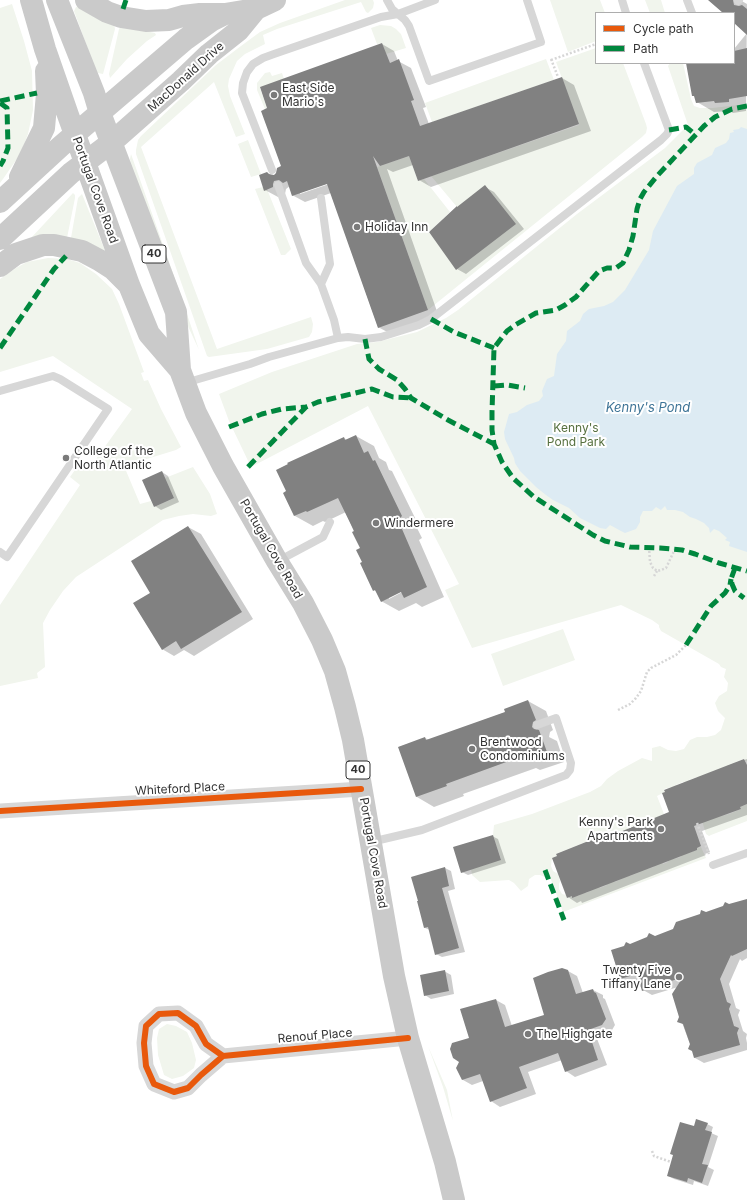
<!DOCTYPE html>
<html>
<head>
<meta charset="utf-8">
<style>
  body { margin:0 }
  #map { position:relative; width:747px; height:1200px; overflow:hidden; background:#fff; font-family:Inter,sans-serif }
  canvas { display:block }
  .legend { position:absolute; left:595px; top:12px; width:140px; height:52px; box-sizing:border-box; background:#fff; border:1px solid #adadad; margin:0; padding:5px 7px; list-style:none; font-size:12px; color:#333 }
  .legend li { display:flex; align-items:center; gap:8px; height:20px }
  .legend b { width:20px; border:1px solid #adadad }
</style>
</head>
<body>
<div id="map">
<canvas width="747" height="1200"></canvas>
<ul class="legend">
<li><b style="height:5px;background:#e8590c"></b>Cycle path</li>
<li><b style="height:5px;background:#00873e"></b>Path</li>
</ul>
</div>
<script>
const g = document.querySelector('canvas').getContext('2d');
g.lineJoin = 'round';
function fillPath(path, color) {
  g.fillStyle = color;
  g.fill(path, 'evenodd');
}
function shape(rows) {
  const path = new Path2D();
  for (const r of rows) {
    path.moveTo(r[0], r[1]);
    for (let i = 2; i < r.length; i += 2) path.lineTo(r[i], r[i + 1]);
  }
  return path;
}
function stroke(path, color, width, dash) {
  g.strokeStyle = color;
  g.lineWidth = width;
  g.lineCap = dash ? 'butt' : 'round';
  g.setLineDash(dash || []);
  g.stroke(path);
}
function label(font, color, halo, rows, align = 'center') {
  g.font = font + ' Inter,sans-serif';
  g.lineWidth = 4;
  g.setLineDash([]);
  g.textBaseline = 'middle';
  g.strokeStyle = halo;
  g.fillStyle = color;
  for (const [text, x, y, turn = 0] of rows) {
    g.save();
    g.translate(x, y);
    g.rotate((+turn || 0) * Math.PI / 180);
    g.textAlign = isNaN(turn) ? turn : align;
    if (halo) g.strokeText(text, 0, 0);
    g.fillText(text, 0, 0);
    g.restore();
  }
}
const green = shape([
  [345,0,373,0,374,3,373,8,368,13,366,12,361,2,277,29,263,35,265,44,245,54,237,61,229,79,228,86,230,96,245,134,236,137,214,82,141,147,217,349,311,317,313,324,312,332,309,337,267,349,209,357,207,356,136,154,136,150,138,140,141,136,216,65,241,46,260,32,280,23],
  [550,0,600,0,605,13,596,13,596,41,568,52],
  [645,0,661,0,665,13,650,13],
  [12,4,24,41,32,71,33,110,28,134,21,153,3,179,0,183,0,8],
  [78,6,114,24,115,29,103,74,98,73,96,71,74,11,76,7],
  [380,25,391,26,396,29,401,34,406,48,386,54,382,43,377,44,371,28],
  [121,26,155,33,156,35,147,41,127,59,110,78,109,74,119,29],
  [596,48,596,63,623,63,646,124,647,128,646,133,642,137,428,310,377,167,409,156,418,181,424,179,450,212,429,232,456,269,457,207,431,176,579,125,556,62],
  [546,59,554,80,432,122,425,103],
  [670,63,683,63,691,99,694,106,700,108,712,108,747,104,747,761,745,761,744,759,736,762,737,764,714,771,707,774,699,779,697,777,689,780,690,782,685,784,683,782,676,785,677,787,673,789,672,787,664,789,665,792,657,796,664,814,660,816,660,818,637,827,636,825,628,828,628,830,620,833,619,831,612,833,606,838,605,836,598,838,593,843,591,840,556,854,557,856,552,858,551,866,553,871,558,874,560,881,559,884,559,889,562,894,566,895,567,898,572,896,572,898,577,894,578,896,585,892,586,893,599,886,600,888,607,885,606,884,614,881,615,882,621,879,630,874,630,876,637,873,646,868,647,869,654,867,653,865,662,862,663,864,668,862,667,860,673,857,674,859,681,857,680,855,697,850,697,848,701,847,706,858,563,912,547,869,544,870,547,878,540,875,535,875,529,879,528,886,521,891,514,883,509,880,480,882,472,875,471,869,501,859,493,835,494,825,532,814,590,792,601,786,607,779,618,771,642,758,652,761,652,748,660,746,668,750,676,751,684,749,690,740,697,737,707,737,715,735,721,730,725,718,718,711,715,703,719,696,727,691,728,683,724,677,726,669,721,667,719,664,661,631,659,627,659,625,652,620,621,605,472,648,445,590,459,584,368,406,251,467,229,421,219,394,272,372,357,344,377,342,417,332,446,318,458,310,577,214,665,148,688,125,668,66],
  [270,72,272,76,282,73,284,79,260,88,267,108,265,109,257,90,257,83,265,73],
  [248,140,261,174,251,177,238,144],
  [131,154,179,290,199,350,187,324,131,166,130,159],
  [263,187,267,189,291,249,285,255,281,255,255,189],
  [73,193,75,195,75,198,67,238,30,239],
  [82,194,106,253,71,238,78,198],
  [48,258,67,259,80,263,96,274,112,289,119,304,144,372,141,373,144,381,148,380,161,409,181,447,176,450,124,466,140,504,151,501,154,507,174,498,165,478,193,467,210,494,217,514,211,516,193,514,179,516,163,520,76,577,63,591,50,610,43,623,45,667,37,673,38,678,0,686,0,605,80,485,70,477,82,460,91,466,132,409,53,356,0,372,0,279,16,268,27,262],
  [563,629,575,660,503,686,491,654],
  [747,804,747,821,711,835,709,836,706,834,702,821,729,814,741,809,740,807],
  [167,1024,176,1026,187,1032,192,1043,196,1060,194,1068,183,1076,172,1079,164,1075,158,1055,157,1038,159,1029],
  [428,1046,447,1090,453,1121,443,1087]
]);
const water = shape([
  [741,127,747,129,747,552,729,546,730,542,725,540,727,538,719,531,714,529,710,533,709,528,704,523,696,519,690,517,683,512,675,510,667,510,665,506,661,510,656,507,652,511,643,511,640,517,640,522,636,529,625,533,621,531,610,525,606,529,600,528,580,518,569,508,553,500,546,495,536,487,520,471,515,463,514,458,505,439,504,432,509,414,517,412,527,405,539,401,543,396,542,391,547,379,554,376,557,354,566,341,567,331,580,321,583,314,589,309,604,306,613,302,625,290,649,250,653,231,677,186,694,174,694,168,697,163,712,155,715,148,726,143,729,139,730,133,734,132,733,130,739,129]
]);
const shadow = shape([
  [721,0,740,0,747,4,746,111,733,113,730,111,714,112,697,102,689,63,734,63,734,49,747,33,734,22,734,13,724,13],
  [382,44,394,51,398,61,411,68,426,107,423,108,429,124,562,78,574,85,591,131,431,187,419,180,413,165,393,172,387,169,439,317,391,334,378,327,331,193,305,202,292,195,290,186,286,189,285,194,278,197,265,190,272,176,274,176,282,167],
  [331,181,332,183,300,194,300,192],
  [485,187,494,192,524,229,466,274,457,269],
  [356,436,374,446,379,458,386,462,389,470,392,471,419,526,417,528,422,538,419,540,444,597,422,607,416,603,399,611,381,601,377,592,374,590,363,562,361,549,346,512,325,522,323,521,313,526,295,516,285,493,344,438,347,440],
  [406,589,406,590,389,599,389,597],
  [162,472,168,476,179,502,161,510,155,506],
  [188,527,201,534,253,619,194,656,184,650,174,656,162,649,152,593],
  [528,701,546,711,553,730,550,732,549,737,557,741,564,762,540,770,536,768,463,794,464,796,434,807,417,797,399,747,425,738,429,740,506,712],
  [747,759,747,815,702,831,710,852,705,854,706,855,582,903,581,901,577,903,568,897,620,833,670,813,727,766],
  [492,836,498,839,506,863,468,875,462,872],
  [445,868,451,871,455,889,448,891,465,952,442,957,436,954,430,930,425,928],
  [747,900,747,958,742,961,740,959,729,984,736,1008,740,1010,738,1015,743,1031,747,1034,746,1038,747,1043,747,1050,704,1063,695,1058,680,1017,678,987,652,995,643,990,640,981,631,984,621,978,630,945,674,930,706,913],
  [444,971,451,975,454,994,431,999,425,995],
  [568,971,577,976,583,993,593,990,603,995,603,998,605,999,615,1025,612,1030,596,1036,607,1065,575,1077,566,1071,562,1060,528,1072,536,1094,500,1107,491,1101,483,1081,472,1085,463,1080,457,1068,470,1039,496,1000,505,1005,512,1026,546,1016],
  [707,1124,713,1127,711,1133,718,1136,708,1167,714,1170,708,1186,694,1181,693,1185,674,1179,668,1176,694,1127]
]);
const building = shape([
  [708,0,733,0,734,5,739,6,742,5,747,9,747,35,734,23,734,13,723,13],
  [382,43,390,63,399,59,414,100,411,101,420,126,562,77,579,124,418,181,409,156,380,166,373,156,428,310,378,328,327,184,292,196,287,181,283,183,279,180,274,181,273,184,273,187,264,191,259,175,267,172,269,174,274,175,276,173,277,168,281,166,261,111,267,108,260,87],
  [747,48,747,96,729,99,729,102,715,103,714,101,696,103,694,96,692,96,686,63,734,63,734,51],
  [485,185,516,224,456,270,429,232,457,206,457,207],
  [356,435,364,453,368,451,373,461,375,460,402,516,400,518,405,528,402,529,427,587,404,598,401,592,381,602,375,590,373,591,360,563,362,562,356,550,360,548,352,532,354,531,338,498,307,512,306,511,294,516,283,493,286,491,276,470,288,464,287,463,344,437,345,440],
  [162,471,174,498,154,507,142,480],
  [188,526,242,612,181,649,176,641,162,650,133,603,150,593,131,561],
  [528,700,536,720,533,722,532,727,534,729,539,730,547,752,522,761,520,757,446,784,447,786,416,797,398,747,425,737,426,740,505,712,504,709],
  [744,759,747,765,747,804,740,807,741,809,694,826,701,846,697,848,697,850,585,893,572,898,572,896,567,898,552,858,557,856,556,854,591,840,592,841,619,831,620,832,669,812,662,793,665,792,664,790],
  [493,835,501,860,461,873,453,847],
  [445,867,449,886,442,888,459,948,435,955,428,927,424,928,417,901,418,901,411,877],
  [747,899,747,949,732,956,731,955,720,979,727,1002,731,1004,729,1009,734,1026,739,1028,737,1033,740,1045,694,1058,692,1051,688,1049,690,1044,683,1024,677,1022,679,1017,672,994,683,977,642,991,637,974,620,979,611,950,624,946,626,942,630,944,647,937,649,933,655,936,673,929,676,922,700,914,701,910,706,912,723,906,725,902,729,904],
  [562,968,568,970,576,994,593,989,594,992,596,993,606,1019,602,1025,588,1030,598,1060,565,1072,558,1053,519,1067,527,1088,490,1102,480,1074,462,1080,456,1068,459,1062,453,1058,450,1049,452,1043,469,1038,460,1009,496,999,505,1027,544,1015,533,978,548,972],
  [445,970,449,991,424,996,420,975],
  [696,1119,708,1123,705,1130,712,1132,702,1164,708,1165,702,1183,688,1178,687,1182,667,1176,673,1155,670,1154,680,1122,694,1126]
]);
const path = shape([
  [551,59,558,77],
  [551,60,596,44],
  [649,547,650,562,653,568,657,571,661,570,666,568,675,549],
  [654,576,657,571],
  [618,710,630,704,636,698,641,691,647,672,651,668,676,655,686,645],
  [697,823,709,854],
  [652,1151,654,1156,671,1162]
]);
const lane = shape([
  [387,0,392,9,405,20,409,26,429,81,541,42,527,0],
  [622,0,626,13],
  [687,0,692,13],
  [738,1,739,0],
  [272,170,242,93,243,83,247,72,253,64,263,58,274,54,381,17,398,14,435,0],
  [278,185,306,263,321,284,334,320,338,338],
  [321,198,330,264,321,284],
  [185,383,250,364,269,357,338,338,348,337,365,339,381,337,419,325,431,319,661,140,667,134,669,130,644,63],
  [0,391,53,376,60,379,108,409,7,557,0,552],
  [278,561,323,537,330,522],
  [371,842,422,830,566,775,570,770,571,763,556,718,537,725],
  [713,865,747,853]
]);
const street = shape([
  [0,811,330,791,361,789],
  [223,1056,201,1075,188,1088,174,1092,154,1084,146,1066,144,1043,146,1026,159,1014,178,1013,196,1026,206,1044,223,1056,408,1038]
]);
const primary = shape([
  [31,0,45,49,68,115,129,285,149,334,180,370],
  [57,0,94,93,100,113,176,312,180,370,196,413,223,466,277,561,303,603,322,640,335,671,345,707,353,740,394,976,408,1038,445,1162,454,1200],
  [86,0,107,12,121,17,146,21,169,20,183,16,200,14,224,14],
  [20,177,44,128,47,94,46,71],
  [0,202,61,146,186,39,211,21,225,14,256,9,275,0],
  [0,239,71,173,112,142,181,81,209,54,238,31,256,9],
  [0,266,16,254,43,245,54,245,82,251,99,260,113,269,128,284]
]);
const quiet = shape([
  [123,9,126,0],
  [0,101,37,93],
  [0,103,7,108,8,148,3,161,0,166],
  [747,106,732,109,715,117,704,126,657,176,644,192,640,199,637,209,633,236,629,250,623,263,616,268,607,268,599,271,576,297,565,305,556,310,536,313,515,325,507,331,494,348,492,412,492,430,494,444,502,462,513,478,534,497,593,535,605,541,630,547,660,548,682,550,695,554,719,563,747,571],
  [669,130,686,127,696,135],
  [431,319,454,332,494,348],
  [365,339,369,359,379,369,397,380,405,389,411,398,448,420,494,444],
  [0,348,54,269,66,256],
  [494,386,507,385,525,388],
  [229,427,262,414,282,409,306,407],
  [248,467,306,407,318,402,372,389,393,397,411,398],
  [735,568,731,579,732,584,735,591,744,598],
  [686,645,711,606,725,593,730,585,731,579],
  [545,870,564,920]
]);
const cycleway = shape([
  [0,811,330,791,361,789],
  [223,1056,201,1075,188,1088,174,1092,154,1084,146,1066,144,1043,146,1026,159,1014,178,1013,196,1026,206,1044,223,1056,408,1038]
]);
const markers = [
  [274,95,4,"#7a7a7a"],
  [357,227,4,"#7a7a7a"],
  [66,458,4,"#7a7a7a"],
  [376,523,4,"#7a7a7a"],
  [472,749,4,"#7a7a7a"],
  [661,829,4,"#7a7a7a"],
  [679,977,4,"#7a7a7a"],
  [528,1034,4,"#7a7a7a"]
];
const shields = [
  [154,254,24],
  [358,770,24]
];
const shieldNames = [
  ["40",154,254],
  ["40",358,770]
];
const streetNames = [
  ["MacDonald Drive",186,77,-42],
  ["Portugal Cove Road",95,190,70],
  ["Portugal Cove Road",271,549,60],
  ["Whiteford Place",180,789,-3],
  ["Portugal Cove Road",373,853,80],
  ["Renouf Place",315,1036,-5]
];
const poiNames = [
  ["East Side",282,88],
  ["Mario's",282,102],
  ["Holiday Inn",365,227],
  ["College of the",74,451],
  ["North Atlantic",74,465],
  ["Windermere",384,523],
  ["Brentwood",480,742],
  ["Condominiums",480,756],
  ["Kenny's Park",653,822,"right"],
  ["Apartments",653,836,"right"],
  ["Twenty Five",671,970,"right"],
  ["Tiffany Lane",671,984,"right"],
  ["The Highgate",536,1034]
];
const parkNames = [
  ["Kenny's",576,428],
  ["Pond Park",576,442]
];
const waterNames = [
  ["Kenny's Pond",648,408]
];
fillPath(green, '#f1f5ed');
fillPath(water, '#ddebf3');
fillPath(shadow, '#0003');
fillPath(building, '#818181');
stroke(path, '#d6d6d6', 2.5, [2, 2]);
stroke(lane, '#d7d7d7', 8);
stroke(street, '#d7d7d7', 15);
stroke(primary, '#cacaca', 22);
stroke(quiet, '#00873e', 5, [10, 5]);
stroke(cycleway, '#e8590c', 6);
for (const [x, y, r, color] of markers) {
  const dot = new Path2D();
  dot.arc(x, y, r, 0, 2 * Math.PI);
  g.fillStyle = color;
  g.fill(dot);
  stroke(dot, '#fff', 1.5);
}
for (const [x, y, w] of shields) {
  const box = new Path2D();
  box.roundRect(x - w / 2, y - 9, w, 18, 3);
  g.fillStyle = '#fff';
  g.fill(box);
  stroke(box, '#333', 1);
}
label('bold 11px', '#333', null, shieldNames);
label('12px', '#333', '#fff', streetNames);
label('12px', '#333', '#fff', poiNames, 'left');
label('12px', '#56703f', '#fff', parkNames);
label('italic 13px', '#3f7597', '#fff', waterNames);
</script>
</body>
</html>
